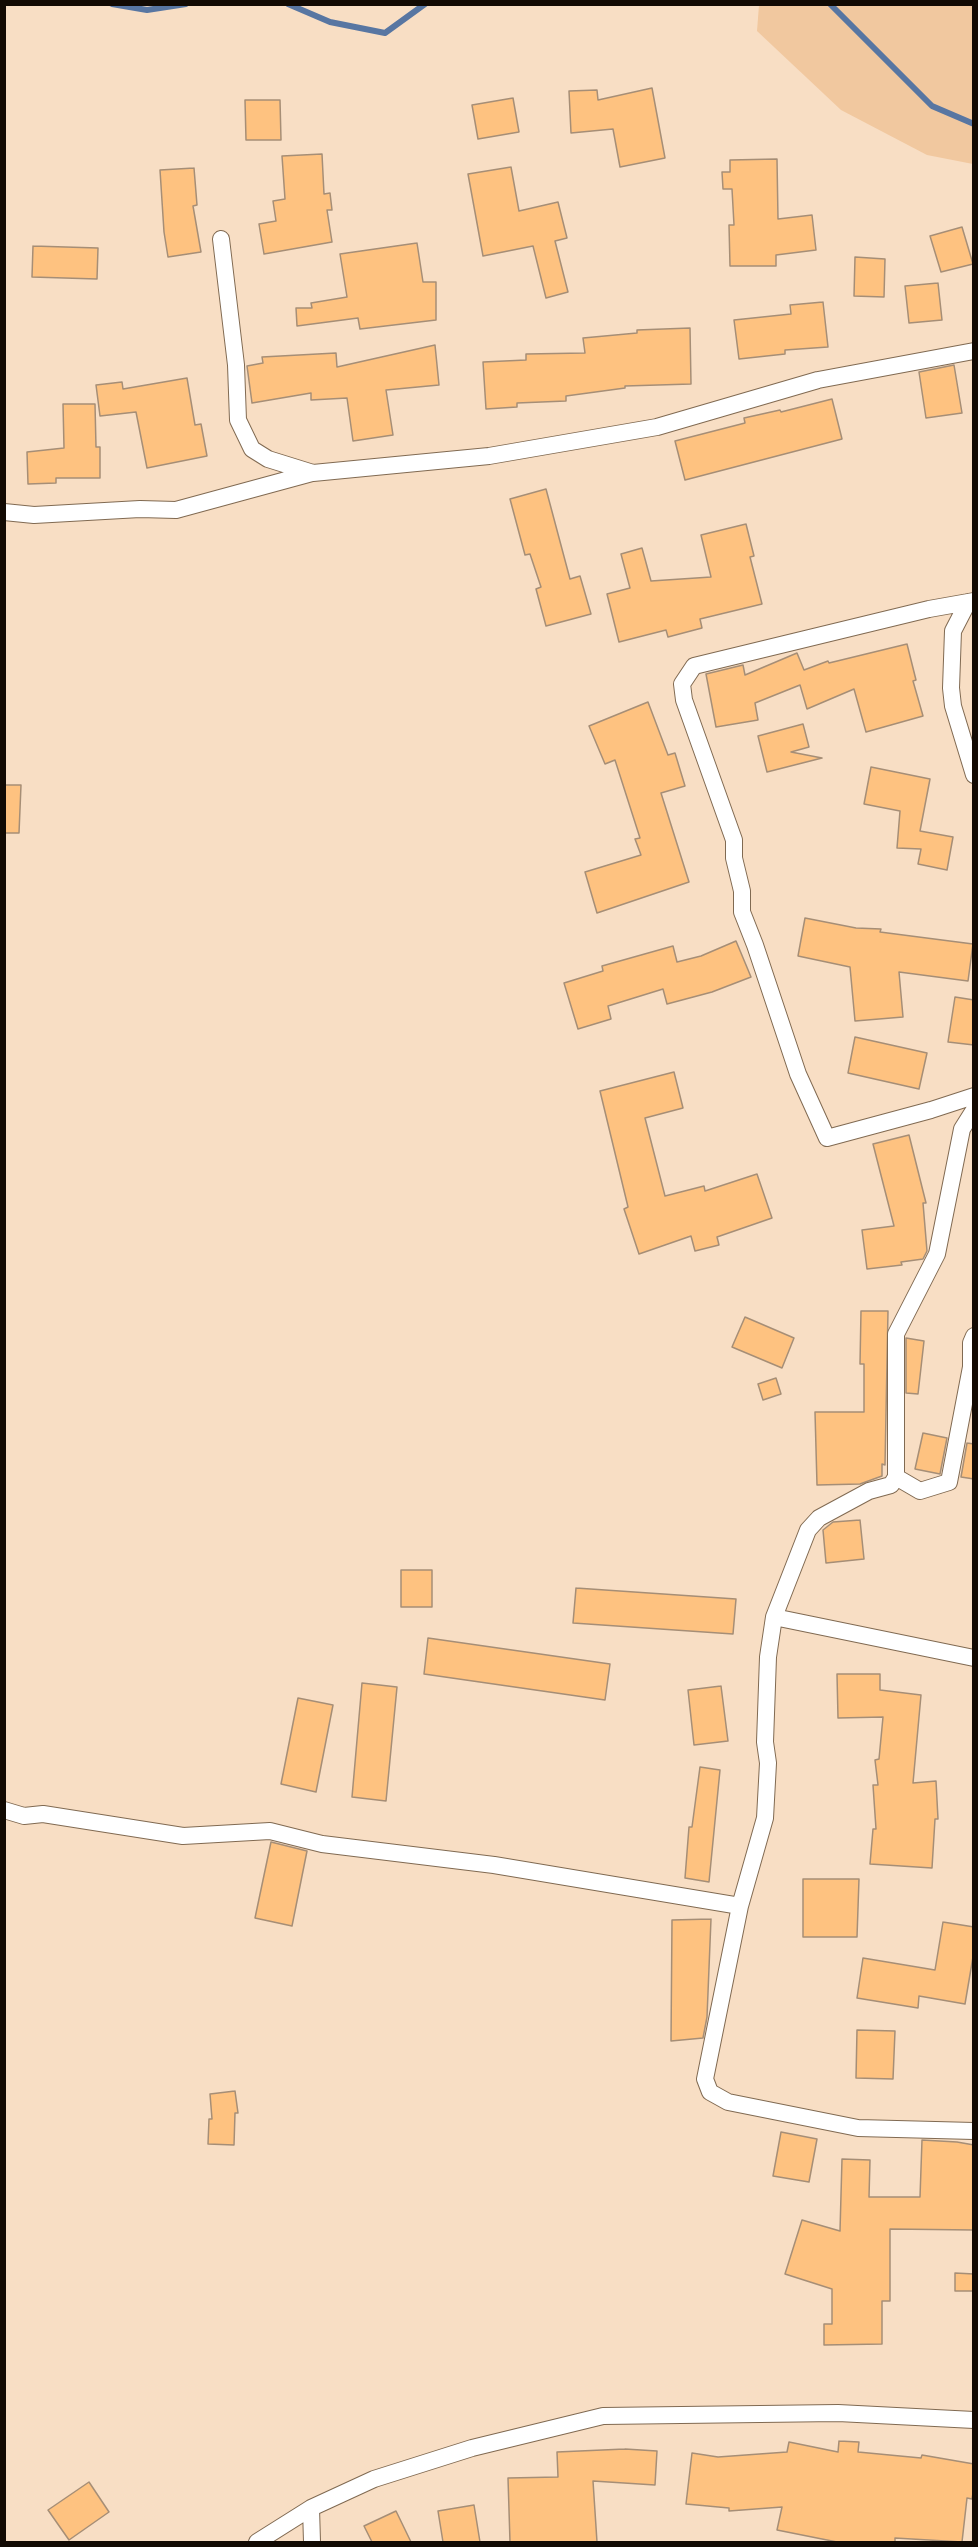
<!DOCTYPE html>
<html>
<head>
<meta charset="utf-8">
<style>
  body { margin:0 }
  #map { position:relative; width:978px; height:2547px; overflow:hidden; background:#f8dec4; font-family:"Open Sans",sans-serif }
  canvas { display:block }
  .frame { position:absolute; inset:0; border:6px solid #120a03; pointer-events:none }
</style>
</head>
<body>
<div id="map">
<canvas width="978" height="2547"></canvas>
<div class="frame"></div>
</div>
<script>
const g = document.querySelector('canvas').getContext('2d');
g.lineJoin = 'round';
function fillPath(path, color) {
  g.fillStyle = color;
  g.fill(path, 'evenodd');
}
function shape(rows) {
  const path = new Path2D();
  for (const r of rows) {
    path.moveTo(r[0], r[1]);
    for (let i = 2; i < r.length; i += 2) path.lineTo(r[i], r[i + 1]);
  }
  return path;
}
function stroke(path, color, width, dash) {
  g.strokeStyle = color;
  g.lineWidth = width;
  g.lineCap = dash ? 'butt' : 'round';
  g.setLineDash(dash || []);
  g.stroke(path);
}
const green = shape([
  [759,5,973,5,973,164,927,155,841,110,757,31]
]);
const stream = shape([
  [112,4,147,10,186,4],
  [288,4,330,22,385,33,425,4],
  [830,4,932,106,974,124]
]);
const building = shape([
  [652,88,665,158,620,167,613,129,571,133,569,91,597,90,598,100,652,88],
  [513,98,519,132,478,139,472,105,513,98],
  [245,100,280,100,281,140,246,140,245,100],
  [322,154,324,194,330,193,332,210,327,210,332,242,264,254,259,224,276,221,273,201,285,199,282,156,322,154],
  [777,159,778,219,812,215,816,250,776,255,776,266,730,266,729,225,734,225,732,189,723,189,722,172,730,172,730,160,777,159],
  [511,167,519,211,558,202,567,238,555,241,568,292,546,298,533,246,483,256,468,174,511,167],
  [194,168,197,205,193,206,201,252,168,257,164,232,160,170,194,168],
  [962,227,973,264,941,272,930,236,962,227],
  [417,243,423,282,436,282,436,320,360,329,358,318,297,326,296,308,312,308,311,303,347,297,340,254,417,243],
  [33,246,98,248,97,279,32,277,33,246],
  [855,257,885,259,884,297,854,296,855,257],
  [938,283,942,320,909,323,905,286,938,283],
  [823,302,828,347,785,350,785,354,739,359,734,320,791,314,790,305,823,302],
  [690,328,691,384,625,386,625,388,566,396,566,401,517,403,517,407,486,409,483,362,526,360,526,354,585,353,583,338,637,333,637,330,690,328],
  [435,345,439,385,386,390,393,435,353,441,347,398,311,400,311,393,252,403,247,366,263,363,262,357,336,353,337,367,435,345],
  [954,365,962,413,926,418,919,372,954,365],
  [187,378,195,425,201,424,207,456,147,468,136,412,100,416,96,385,122,382,123,389,187,378],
  [832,399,842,439,685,480,675,441,745,423,744,418,780,410,781,412,832,399],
  [63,404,95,404,96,447,100,447,100,478,56,478,56,483,28,484,27,452,64,448,63,404],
  [546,489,570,579,580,576,591,614,546,626,536,589,541,587,530,554,525,555,510,499,546,489],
  [746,524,754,556,750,557,762,604,700,619,702,628,668,637,666,630,619,642,607,594,630,588,621,554,642,548,651,581,711,577,701,535,746,524],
  [907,644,916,680,913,681,923,716,866,732,854,689,807,709,800,685,755,703,758,720,716,727,706,674,743,665,745,675,797,653,804,670,828,661,829,663,907,644],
  [648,702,668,755,675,753,685,786,661,793,689,882,597,913,585,872,641,855,635,839,640,838,615,760,605,764,589,726,648,702],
  [803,724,809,747,791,752,822,758,767,772,758,736,803,724],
  [871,767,930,779,920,831,953,837,947,870,918,864,921,849,897,848,900,811,864,804,871,767],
  [4,785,21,785,19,833,4,833,4,785],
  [805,918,856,928,881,929,880,932,973,944,968,981,899,972,903,1017,855,1021,850,967,798,956,805,918],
  [736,941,751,977,712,992,667,1004,663,989,608,1006,611,1019,578,1029,564,983,603,971,602,966,673,946,677,962,701,956,736,941],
  [955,997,974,1000,974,1045,948,1042,955,997],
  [855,1037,927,1053,919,1089,848,1073,855,1037],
  [674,1072,683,1108,645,1118,665,1196,704,1186,705,1191,757,1174,772,1218,717,1237,719,1245,695,1251,691,1236,639,1254,624,1209,628,1207,600,1091,674,1072],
  [909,1135,926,1203,923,1203,927,1251,923,1259,901,1262,902,1265,867,1269,862,1230,894,1226,873,1144,909,1135],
  [861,1311,888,1311,885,1465,882,1464,882,1476,860,1484,817,1485,815,1412,864,1412,864,1364,860,1364,861,1311],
  [745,1317,794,1338,782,1368,732,1347,745,1317],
  [906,1338,924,1341,918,1394,906,1393,906,1338],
  [776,1378,781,1394,763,1400,758,1384,776,1378],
  [923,1433,947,1438,940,1474,915,1469,923,1433],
  [967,1443,974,1444,974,1479,961,1477,967,1443],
  [860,1520,864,1559,826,1563,823,1530,833,1522,860,1520],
  [401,1570,432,1570,432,1607,401,1607,401,1570],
  [576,1588,736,1599,733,1634,573,1623,576,1588],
  [428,1638,610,1664,605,1700,424,1674,428,1638],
  [837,1674,880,1674,880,1690,921,1695,913,1783,936,1781,938,1819,935,1819,932,1868,870,1864,873,1829,876,1829,873,1785,878,1785,875,1760,879,1759,883,1717,838,1718,837,1674],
  [362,1683,397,1687,386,1801,352,1797,362,1683],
  [721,1686,728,1741,694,1745,688,1690,721,1686],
  [298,1698,333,1705,316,1792,281,1784,298,1698],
  [700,1767,720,1770,709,1882,685,1878,689,1827,692,1827,700,1767],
  [271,1842,307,1851,292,1926,255,1918,271,1842],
  [803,1879,859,1879,857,1937,803,1937,803,1879],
  [711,1919,707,2017,703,2038,671,2041,672,1920,711,1919],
  [943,1922,974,1927,974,1951,965,2004,919,1996,918,2008,857,1998,863,1958,935,1970,943,1922],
  [857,2030,895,2031,893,2079,856,2078,857,2030],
  [235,2091,238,2113,235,2113,234,2145,208,2144,209,2119,212,2119,210,2094,235,2091],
  [781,2132,817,2139,809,2182,773,2176,781,2132],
  [922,2140,957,2142,974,2145,974,2230,890,2229,890,2301,882,2301,882,2344,824,2345,824,2324,832,2324,832,2289,785,2274,802,2220,840,2231,842,2159,870,2160,869,2197,920,2197,922,2140],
  [955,2273,974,2274,974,2291,955,2291,955,2273],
  [839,2441,859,2442,858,2452,921,2458,922,2455,974,2464,974,2488,972,2499,967,2498,962,2542,895,2538,895,2542,837,2542,777,2530,782,2507,729,2511,729,2508,686,2504,692,2453,718,2457,787,2452,789,2442,838,2452,839,2441],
  [625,2449,657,2451,655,2485,593,2481,597,2542,510,2542,508,2478,558,2477,557,2452,625,2449],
  [89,2482,109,2512,69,2540,48,2510,89,2482],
  [474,2505,480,2542,443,2542,438,2511,474,2505],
  [396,2511,411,2542,372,2542,364,2526,396,2511]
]);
const minor = shape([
  [221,239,236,365,238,420,252,449,268,459,313,473,489,456,657,427,818,380,974,351],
  [4,512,34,515,140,509,176,510,312,473],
  [974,601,929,609,694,666,682,684,684,700,734,840,734,858,742,891,742,912,755,945,798,1074,827,1138,931,1110,974,1096],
  [968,602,953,631,951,688,953,706,974,775],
  [974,1110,962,1129,937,1254,896,1334,896,1477,891,1485,869,1491,819,1518,808,1530,774,1617,768,1657,765,1742,768,1763,765,1818,740,1906,705,2079,710,2092,728,2102,858,2128,974,2131],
  [896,1477,920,1491,949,1482,971,1367,971,1343,974,1336],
  [774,1617,974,1658],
  [4,1810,24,1816,43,1814,183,1836,270,1831,322,1844,494,1865,740,1906],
  [311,2508,312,2542],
  [257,2542,311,2508,374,2479,472,2448,603,2416,838,2413,974,2420]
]);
fillPath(green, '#f1c89f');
stroke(stream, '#5876a2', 6);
fillPath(building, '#fec280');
stroke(building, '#a68e76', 1.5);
stroke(minor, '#806a52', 18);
stroke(minor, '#fff', 16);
</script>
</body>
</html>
